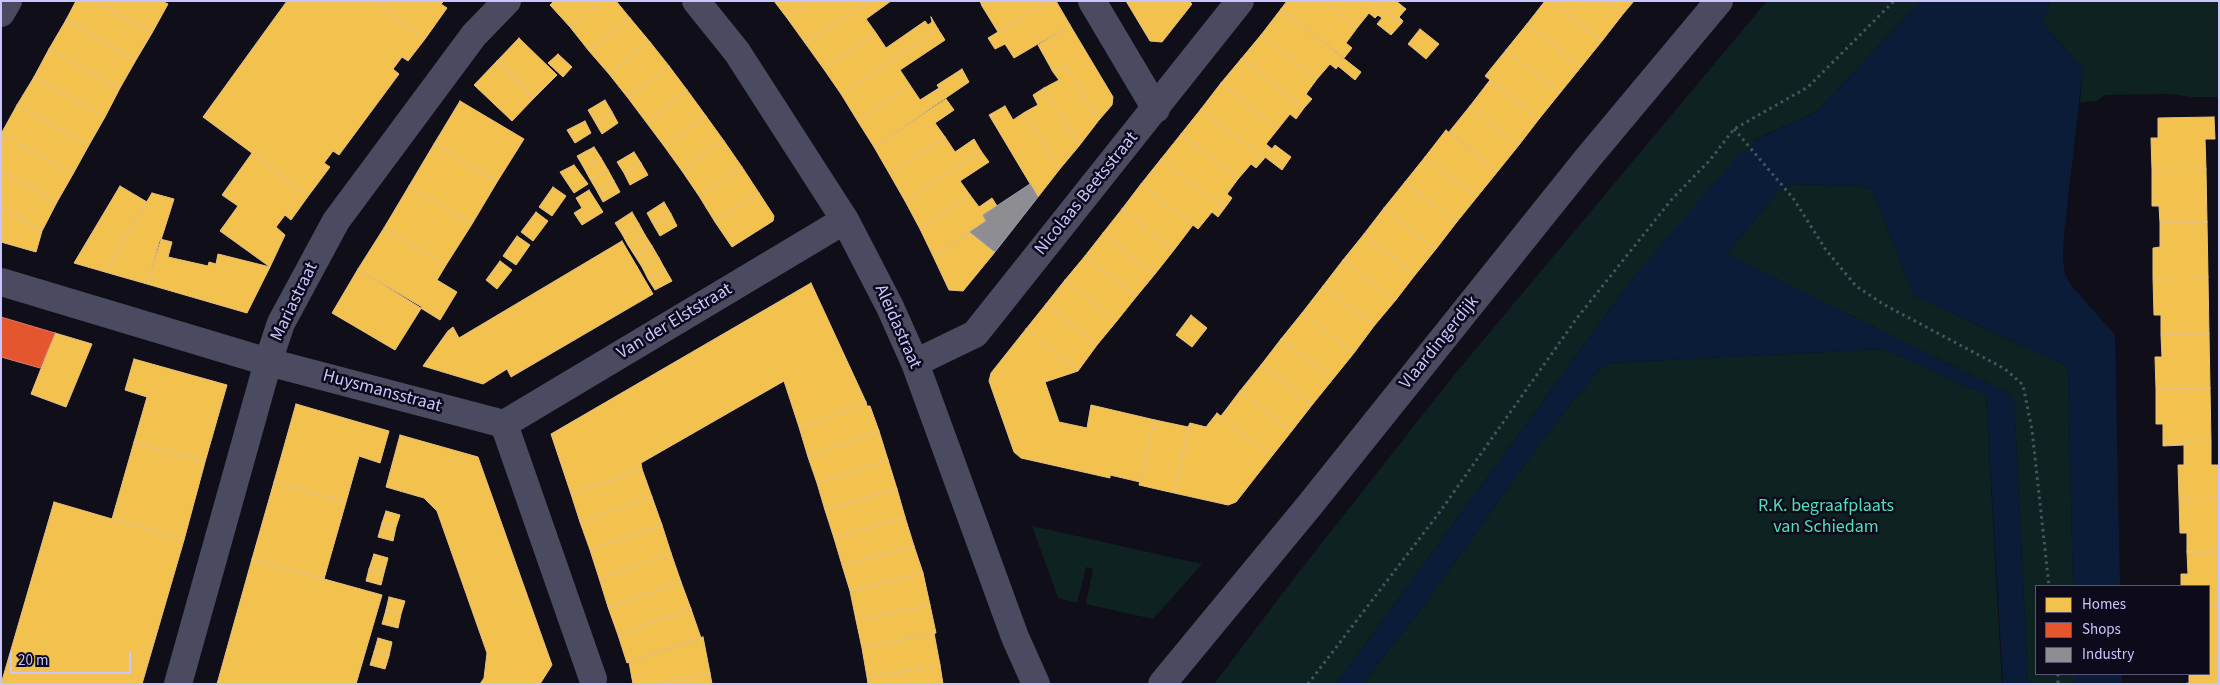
<!DOCTYPE html>
<html>
<head>
<meta charset="utf-8">
<style>
  body { margin:0 }
  #map { position:relative; width:2220px; height:685px; overflow:hidden; background:#100e18; font-family:"Source Sans 3",sans-serif }
  canvas { display:block }
  .frame { position:absolute; inset:0; border:2px solid #cbc5ff; pointer-events:none }
  .legend { position:absolute; left:2035px; top:585px; width:175px; height:90px; box-sizing:border-box; background:#0d0b1b; border:1px solid #595576; margin:0; padding:6px 9px; list-style:none; font-size:15px; color:#cbc5ff }
  .legend li { display:flex; align-items:center; gap:10px; height:25px }
  .legend b { width:25px; border:1px solid #595576 }
  .scale { position:absolute; left:10px; top:652px; width:121px; height:22px; box-sizing:border-box; border:2px solid #cbc5ff; border-top:0; padding-left:6px; font-size:15px; line-height:18px; white-space:nowrap; color:#cbc5ff; -webkit-text-stroke:4px #0d0b1b; paint-order:stroke }
</style>
</head>
<body>
<div id="map">
<canvas width="2220" height="685"></canvas>
<div class="frame"></div>
<ul class="legend">
<li><b style="height:14px;background:#f2c14e"></b>Homes</li>
<li><b style="height:14px;background:#e4572e"></b>Shops</li>
<li><b style="height:14px;background:#8d8d92"></b>Industry</li>
</ul>
<div class="scale">20 m</div>
</div>
<script>
const g = document.querySelector('canvas').getContext('2d');
g.lineJoin = 'round';
function fillPath(path, color) {
  g.fillStyle = color;
  g.fill(path, 'evenodd');
}
function shape(rows) {
  const path = new Path2D();
  for (const r of rows) {
    path.moveTo(r[0], r[1]);
    for (let i = 2; i < r.length; i += 2) path.lineTo(r[i], r[i + 1]);
  }
  return path;
}
function stroke(path, color, width, dash) {
  g.strokeStyle = color;
  g.lineWidth = width;
  g.lineCap = dash ? 'butt' : 'round';
  g.setLineDash(dash || []);
  g.stroke(path);
}
function label(font, color, halo, rows, align = 'center') {
  g.font = font + ' "Source Sans 3",sans-serif';
  g.lineWidth = 5;
  g.setLineDash([]);
  g.textBaseline = 'middle';
  g.strokeStyle = halo;
  g.fillStyle = color;
  for (const [text, x, y, turn = 0] of rows) {
    g.save();
    g.translate(x, y);
    g.rotate((+turn || 0) * Math.PI / 180);
    g.textAlign = isNaN(turn) ? turn : align;
    if (halo) g.strokeText(text, 0, 0);
    g.fillText(text, 0, 0);
    g.restore();
  }
}
const green = shape([
  [1767,1,1921,1,1816,112,1754,140,1754,144,1632,279,1336,684,1214,684,1295,577,1454,375],
  [2051,1,2218,1,2219,97,2192,97,2170,94,2104,95,2097,101,2080,102,2083,68,2044,25,2044,17],
  [1790,184,1862,186,1872,190,1914,296,2066,366,2068,370,2073,586,2036,586,2036,674,2076,674,2076,684,2028,684,2014,396,1727,254,1779,190],
  [1884,349,1986,395,2002,684,1362,684,1421,609,1549,431,1598,371,1609,363],
  [1032,526,1179,559,1202,564,1153,619,1086,604,1093,569,1086,567,1077,603,1058,598]
]);
const water = shape([
  [1921,1,2051,1,2044,17,2044,25,2083,68,2064,233,2063,262,2065,274,2071,285,2115,335,2120,586,2073,586,2068,370,2066,366,1914,296,1872,190,1862,186,1790,184,1779,190,1727,254,2014,396,2028,684,2003,684,1986,395,1884,349,1609,363,1598,371,1549,431,1421,609,1362,684,1336,684,1632,279,1741,151,1746,151,1754,145,1753,141,1816,112],
  [2076,674,2122,674,2122,684,2076,684]
]);
const homes = shape([
  [76,1,96,1,152,33,136,60,66,20,76,1],
  [96,1,162,1,168,4,152,33,96,1],
  [287,1,375,1,425,39,408,61,402,57,393,69,399,74,339,155,333,151,324,163,330,167,309,195,203,117,287,1],
  [375,1,444,1,441,4,447,8,425,39,375,1],
  [554,1,601,1,570,27,550,5,554,1],
  [601,1,616,1,630,18,589,51,570,27,601,1],
  [774,1,812,1,787,18,774,1],
  [812,1,869,1,805,43,787,18,812,1],
  [869,1,891,1,866,19,876,33,823,68,805,43,869,1],
  [980,1,990,1,982,6,980,1],
  [990,1,1049,1,998,32,982,6,990,1],
  [1049,1,1056,1,1070,25,1014,58,1005,44,995,49,988,38,1049,1],
  [1126,1,1189,1,1192,4,1162,42,1150,41,1126,1],
  [1287,1,1323,1,1357,28,1346,43,1352,48,1344,58,1281,9,1287,1],
  [1323,1,1373,1,1401,24,1391,35,1377,24,1382,18,1378,15,1375,18,1369,13,1357,28,1323,1],
  [1373,1,1396,1,1406,9,1399,17,1403,21,1401,24,1373,1],
  [1545,1,1551,1,1602,41,1581,67,1527,24,1545,1],
  [1551,1,1606,1,1623,14,1602,41,1551,1],
  [1606,1,1634,1,1623,14,1606,1],
  [1281,9,1361,72,1355,80,1338,66,1336,69,1330,64,1317,79,1261,35,1281,9],
  [931,17,938,29,841,94,823,68,876,33,886,48,925,21,928,25,932,22,931,17],
  [630,18,650,42,609,74,589,51,630,18],
  [66,20,136,60,120,88,49,49,66,20],
  [1527,24,1581,67,1560,93,1506,50,1527,24],
  [1070,25,1113,97,1112,105,1099,120,1065,65,1053,72,1038,45,1070,25],
  [938,29,945,40,900,70,910,85,857,120,841,94,938,29],
  [1420,29,1439,44,1426,59,1408,44,1420,29],
  [1261,35,1317,79,1306,94,1312,99,1304,108,1241,59,1261,35],
  [519,38,557,75,534,98,497,61,519,38],
  [650,42,669,66,628,98,609,74,650,42],
  [49,49,120,88,105,117,34,77,49,49],
  [1506,50,1560,93,1539,119,1485,76,1506,50],
  [558,54,572,67,563,77,548,63,558,54],
  [1241,59,1304,108,1296,119,1290,114,1278,129,1221,83,1241,59],
  [497,61,534,98,512,121,474,85,497,61],
  [1065,65,1099,120,1079,146,1044,88,1059,80,1053,72,1065,65],
  [669,66,687,90,646,122,628,98,669,66],
  [962,69,969,82,874,147,857,120,910,85,920,100,939,88,937,85,962,69],
  [34,77,105,117,89,145,17,105,34,77],
  [1490,80,1539,119,1519,145,1470,106,1490,80],
  [1221,83,1278,129,1266,144,1272,149,1275,145,1291,157,1282,170,1265,157,1264,159,1201,109,1221,83],
  [1044,88,1079,146,1059,170,1025,112,1038,105,1033,95,1044,88],
  [687,90,706,116,664,146,646,122,687,90],
  [946,99,954,110,935,123,945,137,889,173,874,147,946,99],
  [605,100,612,112,595,122,588,110,605,100],
  [460,101,524,139,497,182,434,144,460,101],
  [17,105,89,145,73,174,1,134,17,105],
  [1005,106,1013,120,1025,112,1059,170,1038,197,989,115,1005,106],
  [1470,106,1519,145,1498,171,1449,132,1470,106],
  [1201,109,1264,159,1256,168,1251,164,1238,179,1181,134,1201,109],
  [612,112,618,123,602,134,595,122,612,112],
  [706,116,724,141,682,171,664,146,706,116],
  [2214,117,2215,139,2205,139,2206,169,2152,170,2151,138,2158,138,2158,118,2214,117],
  [585,121,591,133,575,143,567,130,585,121],
  [1446,130,1498,171,1477,197,1425,157,1446,130],
  [1,134,73,174,57,202,1,171,1,134],
  [1181,134,1238,179,1227,194,1232,198,1224,209,1161,159,1181,134],
  [945,137,955,152,974,139,981,151,905,201,889,173,945,137],
  [724,141,742,167,699,196,682,171,724,141],
  [434,144,497,182,472,224,409,186,434,144],
  [594,147,601,158,584,168,577,156,594,147],
  [981,151,989,162,960,181,970,195,920,229,905,201,981,151],
  [634,152,641,163,624,173,617,162,634,152],
  [252,153,309,195,291,220,285,215,276,227,285,235,270,267,220,231,238,206,222,195,252,153],
  [1425,157,1477,197,1456,223,1405,182,1425,157],
  [601,158,608,170,590,179,584,168,601,158],
  [1161,159,1224,209,1218,217,1212,212,1198,229,1141,184,1161,159],
  [641,163,648,175,630,185,624,173,641,163],
  [574,165,588,184,574,193,560,172,574,165],
  [742,167,759,193,715,222,699,196,742,167],
  [2206,169,2207,222,2160,223,2159,206,2152,206,2152,170,2206,169],
  [608,170,614,181,597,191,590,179,608,170],
  [1,171,57,202,42,231,1,208,1,171],
  [614,181,620,192,603,202,597,191,614,181],
  [1405,182,1456,223,1436,249,1384,208,1405,182],
  [1141,184,1193,225,1174,250,1122,209,1141,184],
  [120,186,147,202,105,272,74,263,120,186],
  [409,186,472,224,446,265,384,228,409,186],
  [553,187,566,196,552,216,539,207,553,187],
  [589,190,603,212,582,225,574,213,582,208,576,198,589,190],
  [152,193,174,199,147,284,105,272,152,193],
  [759,193,774,216,773,221,732,247,715,222,759,193],
  [970,195,979,207,992,198,997,206,983,215,986,221,933,256,920,229,970,195],
  [664,202,671,214,653,224,647,213,664,202],
  [1,208,42,231,36,252,1,242,1,208],
  [1384,208,1436,249,1415,275,1364,234,1384,208],
  [1122,209,1174,250,1155,274,1103,233,1122,209],
  [536,212,548,221,533,241,521,232,536,212],
  [632,212,639,224,622,234,615,223,632,212],
  [671,214,677,226,660,236,653,224,671,214],
  [2207,222,2208,277,2153,278,2153,248,2160,247,2160,223,2207,222],
  [639,224,645,235,628,245,622,234,639,224],
  [384,228,446,265,437,280,457,292,440,320,358,269,384,228],
  [970,232,995,252,963,291,949,290,933,256,970,232],
  [1103,233,1155,274,1136,297,1085,256,1103,233],
  [1364,234,1415,275,1395,301,1343,260,1364,234],
  [645,235,652,246,635,256,628,245,645,235],
  [517,236,530,245,516,265,503,256,517,236],
  [160,239,172,242,168,257,208,266,209,262,216,264,218,254,270,267,247,313,147,284,160,239],
  [622,241,653,294,511,377,507,369,483,384,423,366,448,331,453,327,459,338,622,241],
  [652,246,659,258,642,267,635,256,652,246],
  [1085,256,1136,297,1116,322,1065,280,1085,256],
  [659,258,665,269,648,279,642,267,659,258],
  [1343,260,1395,301,1374,326,1323,286,1343,260],
  [500,261,512,270,497,289,486,280,500,261],
  [358,269,422,307,395,350,332,313,358,269],
  [665,269,672,281,655,290,648,279,665,269],
  [2208,277,2209,334,2161,335,2161,315,2154,315,2153,278,2208,277],
  [1065,280,1116,322,1097,345,1046,304,1065,280],
  [811,283,866,402,826,419,799,427,784,381,641,463,642,469,571,494,551,434,811,283],
  [1323,286,1374,326,1354,353,1302,313,1323,286],
  [1046,304,1097,345,1078,371,1026,329,1046,304],
  [1302,313,1354,353,1333,379,1281,339,1302,313],
  [1191,315,1207,328,1192,347,1176,335,1191,315],
  [1026,329,1078,371,1045,382,1059,422,1087,428,1091,405,1155,420,1140,482,1110,475,1110,478,1021,458,1014,452,989,381,991,373,1026,329],
  [55,333,92,344,66,407,31,394,55,333],
  [2209,334,2210,388,2156,389,2155,357,2162,357,2161,335,2209,334],
  [1281,339,1333,379,1312,405,1261,365,1281,339],
  [134,359,227,385,205,462,134,442,147,397,125,390,134,359],
  [1261,365,1312,405,1291,432,1240,391,1261,365],
  [2210,388,2211,442,2189,441,2189,443,2181,443,2181,444,2163,444,2163,424,2156,424,2156,389,2210,388],
  [1240,391,1291,432,1272,456,1221,416,1240,391],
  [866,402,867,406,870,406,879,431,808,457,799,427,826,419,866,402],
  [296,404,389,431,380,463,359,456,346,502,274,482,296,404],
  [1217,413,1272,456,1236,502,1228,505,1174,493,1190,423,1206,427,1217,413],
  [1155,420,1188,427,1190,423,1174,493,1139,485,1155,420],
  [879,431,888,460,817,483,808,457,879,431],
  [400,435,478,457,552,665,540,684,480,684,484,678,487,653,437,511,424,498,386,487,400,435],
  [2189,441,2211,442,2211,465,2219,465,2219,497,2179,498,2178,465,2184,465,2184,445,2163,446,2163,444,2181,444,2181,443,2189,443,2189,441],
  [134,442,205,462,184,540,112,519,134,442],
  [888,460,897,489,825,510,817,483,888,460],
  [642,469,652,497,580,522,571,494,642,469],
  [274,482,346,502,324,579,252,559,274,482],
  [897,489,905,517,834,538,825,510,897,489],
  [652,497,662,525,590,550,580,522,652,497],
  [2219,497,2219,552,2187,552,2187,533,2180,533,2179,498,2219,497],
  [54,502,184,540,142,684,1,684,54,502],
  [386,511,400,515,396,527,382,523,386,511],
  [905,517,914,546,842,565,834,538,905,517],
  [382,523,396,527,393,541,378,537,382,523],
  [662,525,671,553,599,578,590,550,662,525],
  [914,546,923,573,850,591,842,565,914,546],
  [2187,552,2219,552,2219,606,2209,606,2209,586,2181,586,2181,574,2188,574,2187,552],
  [671,553,681,582,608,607,599,578,671,553],
  [374,554,388,558,384,573,369,569,374,554],
  [252,559,382,595,356,684,217,684,252,559],
  [369,569,384,573,381,585,366,581,369,569],
  [923,573,930,605,856,620,850,591,923,573],
  [681,582,691,609,618,635,608,607,681,582],
  [389,597,405,601,401,614,386,610,389,597],
  [930,605,936,633,862,648,856,620,930,605],
  [2209,606,2219,606,2219,661,2209,661,2209,606],
  [691,609,701,638,627,663,618,635,691,609],
  [386,610,401,614,398,628,382,624,386,610],
  [934,633,940,665,867,677,862,648,934,633],
  [703,637,710,673,659,684,633,684,629,662,703,637],
  [378,638,392,642,389,656,374,652,378,638],
  [374,652,389,656,385,669,370,665,374,652],
  [2209,661,2219,661,2219,684,2182,684,2189,683,2189,674,2209,674,2209,661],
  [940,665,943,684,868,684,867,677,940,665],
  [710,673,712,684,659,684,710,673]
]);
const shops = shape([
  [1,317,55,333,40,368,1,357,1,317]
]);
const industry = shape([
  [1030,184,1038,197,995,252,970,232,986,221,983,215,1030,184]
]);
const path = shape([
  [1734,129,1793,198,1826,250,1856,286,1883,304,2005,369,2023,385,2032,430,2049,586],
  [2058,674,2058,684],
  [1308,684,1439,513,1577,318,1672,199,1710,160,1734,129,1808,87,1894,1]
]);
const minor = shape([
  [696,1,737,52,845,220,890,307,915,363,1015,637,1036,684],
  [1092,1,1156,109],
  [1,13,8,1],
  [1,282,268,362,504,424,593,679],
  [915,363,975,334,1240,1],
  [504,424,845,220],
  [178,684,268,362,281,323,336,221,474,35,507,1],
  [1162,684,1309,506,1587,159,1719,1]
]);
const streetNames = [
  ["Nicolaas Beetsstraat",1087,194,-51],
  ["Mariastraat",295,302,-64],
  ["Van der Elststraat",675,322,-31],
  ["Aleidastraat",897,327,66],
  ["Vlaardingerdijk",1440,343,-51],
  ["Huysmansstraat",382,392,15]
];
const parkNames = [
  ["R.K. begraafplaats",1826,507],
  ["van Schiedam",1826,528]
];
fillPath(green, '#0e2222');
fillPath(water, '#0b1c38');
fillPath(homes, '#f2c14e');
stroke(homes, '#e6c283', 1);
fillPath(shops, '#e4572e');
stroke(shops, '#dc786d', 1);
fillPath(industry, '#8d8d92');
stroke(industry, '#a09eb3', 1);
stroke(path, '#465561', 3, [2.5, 4]);
stroke(minor, '#4a4a61', 28);
label('18px', '#cbc5ff', '#0d0b1b', streetNames);
label('18px', '#51dfb9', '#0d0b1b', parkNames);
</script>
</body>
</html>
